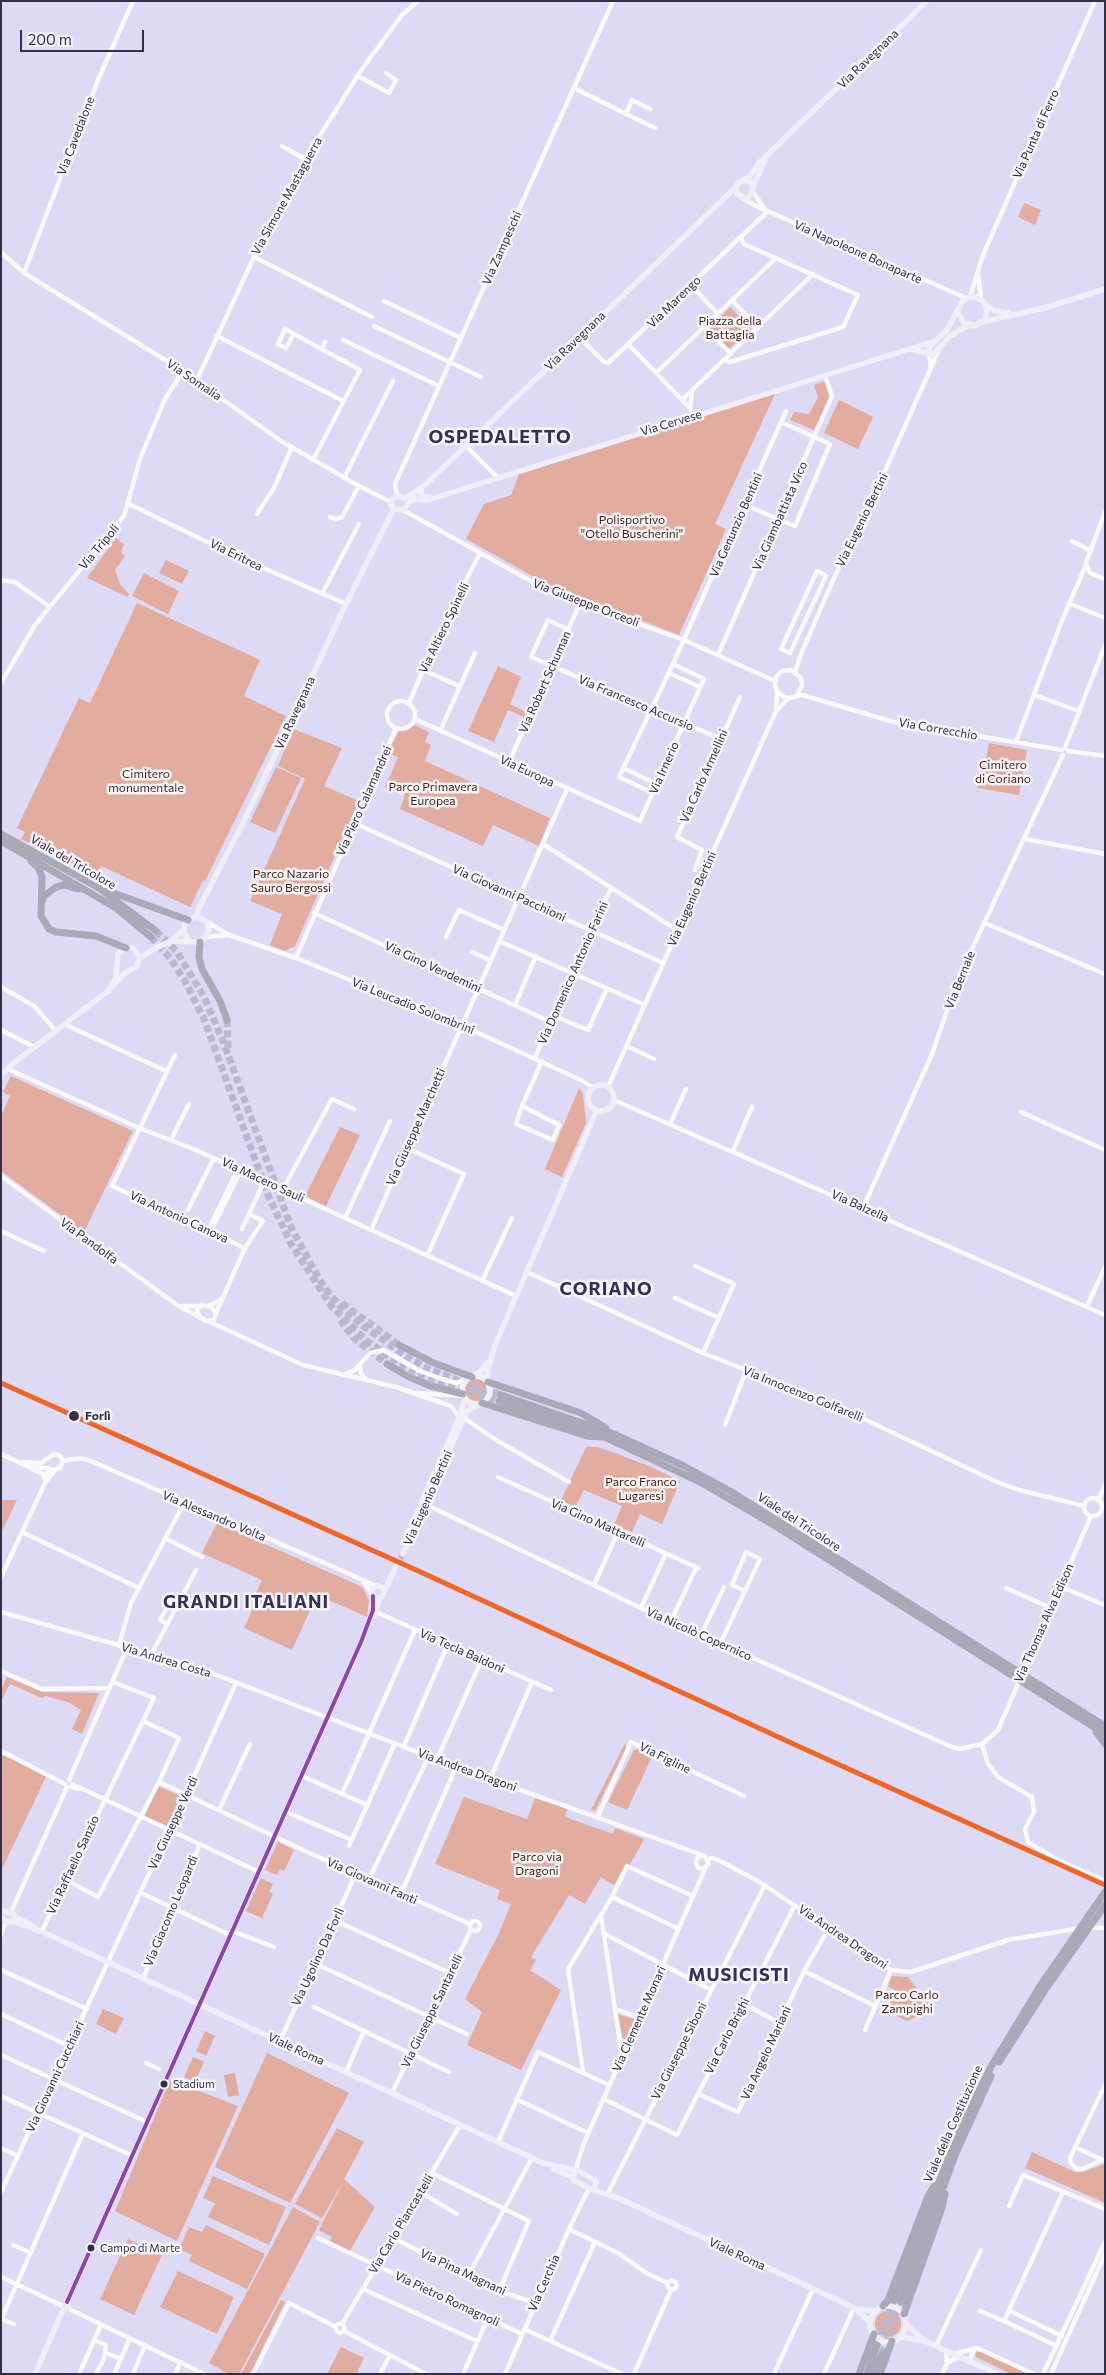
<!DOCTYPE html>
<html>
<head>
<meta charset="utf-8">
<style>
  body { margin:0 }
  #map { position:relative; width:1106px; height:2375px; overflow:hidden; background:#dcdaf4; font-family:Commissioner,sans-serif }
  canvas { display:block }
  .frame { position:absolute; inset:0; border:2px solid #323047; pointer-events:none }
  .scale { position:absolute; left:20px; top:30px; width:124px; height:22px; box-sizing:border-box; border:2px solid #323047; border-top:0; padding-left:6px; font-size:15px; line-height:18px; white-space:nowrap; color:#323047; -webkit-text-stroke:4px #f6f6fc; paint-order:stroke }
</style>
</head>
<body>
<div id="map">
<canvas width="1106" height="2375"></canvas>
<div class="frame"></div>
<div class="scale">200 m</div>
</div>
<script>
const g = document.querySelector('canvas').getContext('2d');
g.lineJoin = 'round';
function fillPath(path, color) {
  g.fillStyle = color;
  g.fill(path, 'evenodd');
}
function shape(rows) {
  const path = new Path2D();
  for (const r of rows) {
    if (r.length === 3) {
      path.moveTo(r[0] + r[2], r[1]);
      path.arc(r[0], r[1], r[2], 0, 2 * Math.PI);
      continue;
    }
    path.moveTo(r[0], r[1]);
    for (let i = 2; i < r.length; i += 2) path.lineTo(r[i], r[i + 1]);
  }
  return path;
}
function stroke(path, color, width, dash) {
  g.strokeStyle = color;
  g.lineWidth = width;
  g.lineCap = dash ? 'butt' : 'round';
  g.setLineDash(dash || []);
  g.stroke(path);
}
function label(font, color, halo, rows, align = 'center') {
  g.font = font + ' Commissioner,sans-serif';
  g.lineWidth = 5;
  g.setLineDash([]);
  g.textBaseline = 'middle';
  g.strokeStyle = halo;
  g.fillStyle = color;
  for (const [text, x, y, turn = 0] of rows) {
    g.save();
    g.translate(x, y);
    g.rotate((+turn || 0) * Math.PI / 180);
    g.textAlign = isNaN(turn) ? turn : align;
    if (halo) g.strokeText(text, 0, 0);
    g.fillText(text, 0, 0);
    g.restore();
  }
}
const green = shape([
  [1024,203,1041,210,1035,225,1018,217],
  [730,307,751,328,728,350,710,328],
  [825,381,830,397,814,430,790,420,794,412,809,414,818,397,814,385],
  [775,394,715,524,726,529,679,635,545,583,466,539,484,504,511,495,519,474],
  [839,400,873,417,858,449,824,433],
  [116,538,124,544,121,553,125,556,115,570,120,584,129,594,128,597,87,578],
  [166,560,189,571,182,584,159,573],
  [144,573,179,591,168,614,132,596],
  [137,603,260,660,244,696,286,716,205,881,203,880,190,907,101,866,96,875,21,839,25,832,17,828,79,698,90,703],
  [498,666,521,677,510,704,526,712,524,717,508,710,494,742,468,731],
  [415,725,429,732,425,742,431,745,425,761,550,818,539,846,493,825,483,846,400,809,405,794,385,787,398,757,388,753,399,731,405,731],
  [293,729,342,748,324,786,359,801,295,946,285,951,270,945,282,914,250,901,305,779,278,766],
  [989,743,1027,750,1019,795,977,788,982,763,985,763],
  [276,767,301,778,275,833,250,822],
  [11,1076,133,1131,84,1232,1,1171,1,1116,10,1096,3,1092],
  [579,1088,583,1094,586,1123,562,1177,545,1169],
  [340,1127,360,1135,326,1206,305,1196],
  [476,1390,11],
  [586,1447,598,1447,612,1452,649,1466,680,1481,662,1524,640,1514,632,1532,614,1525,622,1506,584,1490,575,1507,561,1500],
  [1,1500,17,1500,1,1533],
  [217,1523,358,1585,363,1588,369,1600,367,1617,317,1595,292,1650,244,1628,255,1604,252,1602,262,1580,202,1553],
  [7,1677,42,1692,99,1693,82,1734,72,1729,81,1710,70,1703,46,1696,42,1698,10,1684,1,1701,1,1690],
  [625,1743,627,1747,595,1811,591,1810],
  [637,1749,652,1757,627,1810,608,1802,634,1750],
  [3,1755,47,1775,1,1871,1,1759],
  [158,1786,182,1797,168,1827,145,1816],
  [464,1797,527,1819,535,1798,567,1809,565,1816,568,1818,613,1834,615,1828,644,1839,630,1865,626,1864,614,1885,601,1877,585,1904,569,1895,531,1957,536,1960,530,1970,561,1990,521,2070,467,2045,482,2012,465,1999,499,1933,511,1904,497,1899,500,1890,435,1864],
  [278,1842,294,1850,284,1871,280,1869,277,1875,265,1870],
  [261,1878,273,1884,269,1892,273,1894,262,1918,246,1911],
  [892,1976,908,1977,933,2009,907,2021,886,2011,895,1990,888,1986],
  [103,2009,124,2018,116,2034,96,2024],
  [618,2014,636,2020,624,2044],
  [205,2031,215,2036,206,2056,196,2051],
  [267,2053,349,2093,290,2203,215,2167],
  [193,2057,204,2062,195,2082,184,2077],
  [235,2073,239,2095,228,2097,224,2075],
  [170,2080,238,2106,177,2241,115,2211],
  [337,2128,364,2142,344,2179,375,2207,350,2251,330,2241,332,2237,319,2230,344,2180,322,2218,295,2204],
  [1032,2152,1075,2172,1083,2172,1105,2164,1105,2203,1025,2168],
  [213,2176,286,2207,269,2245,208,2217,215,2203,203,2198],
  [293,2207,320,2222,239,2374,229,2374,209,2363],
  [206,2225,265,2254,247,2289,189,2261,192,2255,179,2249,189,2227,202,2232],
  [128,2239,162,2255,134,2315,100,2299],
  [178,2271,234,2297,217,2334,160,2307],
  [281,2300,285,2302,250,2374,241,2374],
  [888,2324,13],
  [341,2347,364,2358,356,2374,327,2374],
  [980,2351,1028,2374,1011,2374,976,2357,975,2353]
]);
const majorTunnel = shape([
  [396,1566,403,1554]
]);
const highwayTunnel = shape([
  [156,931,177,952,204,997,223,1041,291,1227,323,1286,339,1305,363,1326,408,1357,427,1368,459,1381,501,1395],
  [151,937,170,958,185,981,204,1019,268,1195,291,1244,332,1307,367,1341,399,1364,425,1376,499,1401],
  [227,1020,228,1049],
  [342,1303,399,1345],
  [340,1320,354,1338,387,1364],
  [877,2345,894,2300],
  [882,2354,901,2302]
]);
const minor = shape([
  [358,76,389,93,396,80,386,73],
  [574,88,626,114],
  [650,109,632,100,626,114,655,128],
  [282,146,305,159],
  [753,192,764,208],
  [742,198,758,207,966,298],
  [1,252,24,273,183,371,281,441,359,486,391,502],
  [254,257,372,317],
  [24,273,98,80,133,1],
  [978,273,981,299],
  [691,285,718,314],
  [970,297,983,255,1095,1],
  [732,300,758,328],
  [384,301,461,338],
  [374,326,481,377],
  [705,327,731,354],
  [294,334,286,348,278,344,285,329,360,370,313,460],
  [217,336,343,401],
  [579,337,604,362,608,363,768,211],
  [343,340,439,386],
  [629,345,690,408,695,416],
  [322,349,325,342],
  [929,354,931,369],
  [724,360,730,362,843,327,858,295,744,244,741,238],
  [656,373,776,258],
  [197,380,254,257,305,159,362,69,402,15,418,1],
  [682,400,813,274],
  [690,408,692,391],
  [466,446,497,477],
  [344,478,393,381],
  [397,496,395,484,613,1],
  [129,504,236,556,346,604],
  [745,505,795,526,830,444,781,422],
  [403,510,538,585,580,603,684,640,775,681],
  [1105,512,1086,563,1090,573,1105,579],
  [257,514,274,488,292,447],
  [330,517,336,519,342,517,359,486],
  [1072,541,1091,551],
  [817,571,826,576,790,653,781,649,817,571],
  [1,580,15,582,50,607],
  [322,594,359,524],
  [1073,605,1105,618],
  [569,630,548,620,531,657,721,739],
  [718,655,832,396,825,376],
  [423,670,459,686],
  [795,672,801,654,834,578,877,489,938,352],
  [669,673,700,687],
  [1,683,35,625,124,516,140,459,165,399,183,371],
  [1034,695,1079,711],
  [796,696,802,686,801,678,791,670,782,671,776,677,775,685,777,691,784,697,789,698,802,695,894,722,1062,750],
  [401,715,14],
  [409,703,439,633,480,553],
  [776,710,777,692],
  [415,719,640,821,704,679,673,664],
  [440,731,475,653],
  [1016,742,1061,623,1086,565],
  [1065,748,1105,645],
  [1068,751,1105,756],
  [509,762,580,603],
  [623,768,657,784],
  [653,793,619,777,673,664,786,411],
  [354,823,663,963],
  [1025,839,1105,854],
  [543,844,677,930],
  [695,870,702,850,677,837,740,697],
  [314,913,551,1022],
  [207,922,229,935,296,958,461,1025,583,1081,593,1088],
  [985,923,1105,974],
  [206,937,228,935],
  [446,937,459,910,504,930],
  [499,941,645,1005],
  [472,952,490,960],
  [296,958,396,728],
  [1,987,34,1006,55,1030],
  [515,1005,536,956],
  [554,1016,588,1030,607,988],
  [64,1024,166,1071],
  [1,1030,34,1047],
  [627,1046,654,1059],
  [175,1055,112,1186,245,1248],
  [535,1058,590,929,611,889],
  [8,1069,139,1128,196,1150,516,1296],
  [608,1087,776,711,789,698],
  [614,1100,1105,1315],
  [522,1106,559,1125,553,1140,516,1124,522,1106,542,1061],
  [1021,1112,1105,1150],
  [670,1124,686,1089],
  [171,1140,189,1104],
  [407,1148,464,1174,427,1256],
  [733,1151,752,1107],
  [238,1169,211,1224,214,1225,241,1170],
  [1,1176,177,1305,203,1319,206,1321,214,1320,216,1313,211,1307,202,1305,197,1310,200,1318],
  [283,1189,332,1099,354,1109],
  [863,1208,932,1054,958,979,1063,755],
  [188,1210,214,1158],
  [345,1218,390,1121],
  [242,1229,262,1186],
  [371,1230,567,789],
  [1,1231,44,1251],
  [695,1266,734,1284,703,1353],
  [527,1272,703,1353,832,1404,997,1482,1019,1490,1084,1506],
  [482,1281,512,1218],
  [675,1298,719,1318],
  [181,1306,200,1306],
  [207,1306,215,1303,222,1298],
  [1087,1306,1105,1267],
  [216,1313,245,1248,263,1221,249,1214],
  [208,1321,303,1365,396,1387,451,1406,459,1417],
  [359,1365,362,1375,366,1379],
  [345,1374,355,1370,370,1353,383,1350,420,1371,442,1379,456,1383,468,1379],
  [416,1393,464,1396],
  [464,1418,496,1440,569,1482],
  [725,1425,746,1371],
  [1,1454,29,1467,48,1468,53,1470,60,1468,63,1461],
  [63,1461,79,1458,91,1461,377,1586],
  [23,1462,41,1463,54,1454,60,1456,63,1461],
  [32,1469,43,1474,45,1479],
  [498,1477,698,1568],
  [46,1481,55,1470],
  [1093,1507,9],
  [1098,1500,1105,1485],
  [423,1503,641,1608,952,1747,960,1749,982,1744,998,1730,1091,1516],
  [22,1532,139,1588],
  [165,1538,202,1557],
  [1,1577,46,1481,48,1468],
  [364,1583,372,1593],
  [594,1585,618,1532],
  [1061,1587,1105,1605],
  [1006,1588,1051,1608],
  [641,1608,666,1553],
  [374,1611,551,1690],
  [1,1612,196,1667,456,1767,705,1856,709,1864,703,1869,698,1868,696,1863,697,1858,701,1856],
  [671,1621,696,1568],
  [167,1624,160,1620,171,1600,178,1603],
  [701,1635,724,1587],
  [720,1644,745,1591,760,1559,746,1552,732,1585,745,1591],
  [119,1645,131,1603,184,1503],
  [151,1655,196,1570],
  [1,1671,42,1689,110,1688],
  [982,1744,988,1764,998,1777,1032,1797,1034,1812,1025,1829,1028,1842,1054,1858,1105,1881],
  [404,1746,448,1644],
  [1,1751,65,1784],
  [437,1759,482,1659],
  [302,1776,367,1805],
  [490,1779,532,1682],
  [69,1780,127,1648],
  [159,1782,303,1850,470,1924],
  [72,1784,259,1872],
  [71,1787,80,1789],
  [342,1794,415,1630],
  [219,1810,250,1744],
  [286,1812,352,1840],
  [598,1816,631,1742,744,1796],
  [349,1846,395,1743],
  [708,1859,713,1858,722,1862,758,1881,891,1970,911,1972,1008,1940,1081,1928],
  [369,1879,429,1756],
  [66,1880,98,1897,159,1782,179,1738,143,1721],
  [141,1893,230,1935],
  [401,1894,456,1767],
  [612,1897,679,1929],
  [11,1912,67,1787],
  [601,1915,621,2050,624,2054],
  [475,1926,5],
  [336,1921,450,1973],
  [1089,1928,1105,1928],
  [42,1931,154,1698,113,1682],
  [232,1931,274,1947],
  [605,1934,711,1990],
  [1,1935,6,1921],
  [316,1964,467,2034],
  [1,1970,87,2009],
  [804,1971,875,2006],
  [143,1979,200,1844],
  [743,2003,779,2023],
  [314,2007,449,2072],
  [615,2009,640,2018],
  [1,2014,69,2046],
  [865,2030,891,1970],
  [280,2041,356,1873],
  [1,2055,147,2122],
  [146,2063,159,2069],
  [346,2072,364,2031],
  [583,2072,568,1969,612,1897,627,1866,693,1896],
  [392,2093,471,1929],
  [698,2094,738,2112,804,1971,829,1928],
  [1,2096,133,2156],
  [516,2099,588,2133],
  [604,2099,677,2135,795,1905],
  [498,2142,538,2052,609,2085],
  [1075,2147,1105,2161],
  [1,2148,18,2156],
  [1102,2160,1082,2169,1077,2169,1071,2163,1070,2158,1105,2085],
  [575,2171,584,2143,705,1869],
  [432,2173,529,2221,499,2291],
  [609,2191,765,1885],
  [1,2192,186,1794,236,1683],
  [420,2192,457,2214],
  [1009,2206,1023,2175,1105,2209],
  [569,2229,618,2253,648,2274,668,2283],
  [318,2238,522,2334],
  [393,2238,499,2291,535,2303],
  [13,2245,31,2253],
  [468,2276,532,2158],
  [1,2277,61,2305],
  [672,2285,4.5],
  [363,2289,477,2341],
  [69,2309,204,2374],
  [980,2311,1004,2321],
  [1010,2311,1062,2336],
  [1,2319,14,2324],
  [1,2320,83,2133],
  [340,2328,4.5],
  [342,2324,460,2125],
  [524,2329,622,2374],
  [344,2331,426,2374],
  [94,2340,106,2345,104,2359,96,2374],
  [550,2341,595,2242],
  [936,2346,981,2250],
  [1057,2346,1004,2321,1063,2192],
  [106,2353,121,2359],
  [954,2354,977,2348,1034,2374],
  [969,2361,975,2348],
  [947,2364,952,2360,961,2357],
  [79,2374,101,2325],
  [117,2374,115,2372,130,2338],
  [133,2374,145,2345],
  [175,2374,181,2362],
  [253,2374,289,2303,336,2327],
  [380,2374,390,2355],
  [463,2374,488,2318],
  [505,2374,569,2229,586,2194,590,2189],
  [634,2374,671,2290],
  [774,2374,813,2289],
  [824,2374,854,2308],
  [942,2374,947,2364,946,2350],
  [1043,2374,1105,2242],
  [1051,2374,1105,2254]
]);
const major = shape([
  [743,180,751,182,753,187,751,195,746,198,737,194,736,187,738,183,749,177,759,163,927,1],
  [753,187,765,160],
  [986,305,995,311,1009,313],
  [982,322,1044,308,1105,289],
  [912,350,934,354,950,336,969,325],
  [929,354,929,347,947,330,963,300,970,297,976,297,984,302,987,310,985,319,975,326,964,323,958,312],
  [421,491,421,496,430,497],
  [412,499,428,500,935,341],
  [394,509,391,504,393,498,397,496,404,498,409,496,426,484,736,187],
  [394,509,403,510,414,497],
  [197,917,198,910,243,823,346,604,394,509],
  [171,941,197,942,203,940,209,930,207,922,201,918,194,917,185,923,184,933,190,941],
  [140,958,154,949,171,941,183,930],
  [1,1075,15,1062,108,991,125,973,136,967,140,958,133,948,126,948,118,954,116,978,108,991],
  [601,1098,13],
  [487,1380,488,1369,495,1345,597,1110],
  [478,1404,470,1403,465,1399,462,1387,467,1379,480,1372,487,1363],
  [407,1535,459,1418,465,1399],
  [403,1554,467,1411,485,1402,490,1394,488,1382,483,1377,474,1376],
  [378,1592,6],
  [384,1592,396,1566],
  [375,1615,380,1597],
  [1,1911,13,1913,15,1917,34,1927],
  [1,1917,7,1922,13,1921,45,1933,543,2163,579,2171,596,2181,596,2185,593,2189],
  [554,2169,572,2177],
  [575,2171,573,2180,590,2189,618,2198,833,2298,856,2309,870,2322],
  [67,2302,361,1642,373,1610,373,1596],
  [888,2324,18],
  [856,2309,876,2311],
  [63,2310,69,2308,67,2302],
  [907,2325,924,2340],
  [901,2337,925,2341,997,2374],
  [35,2374,63,2310]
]);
const highway = shape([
  [1,834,99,888,156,931],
  [1,841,116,908,151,937],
  [31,861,38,867,42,877,41,916,49,929,56,932,96,936,126,948],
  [108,891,188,920],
  [42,902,44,896,56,887,64,885,78,889],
  [200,942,199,957,202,969,220,1001,227,1020],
  [399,1345,434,1363,472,1377],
  [387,1364,407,1376,431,1386,463,1394],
  [488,1382,581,1413,606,1428],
  [501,1395,614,1434,684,1466,730,1491,1105,1726],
  [499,1401,592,1431,700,1482,772,1524,1105,1734],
  [482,1403,587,1436,602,1437],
  [1096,1732,1105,1744],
  [999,2062,1045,1990,1105,1905],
  [894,2300,944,2169,971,2106,992,2065,1040,1986,1105,1892],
  [901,2302,956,2153,991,2076],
  [883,2306,888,2300,928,2196,934,2186],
  [904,2314,942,2208,945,2194],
  [859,2374,874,2334],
  [867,2374,877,2345],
  [873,2374,882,2354],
  [880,2374,892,2341]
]);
const bus1 = shape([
  [67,2302,361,1642,373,1610,373,1596]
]);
const rail1 = shape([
  [1,1383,425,1574,800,1747,1105,1885]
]);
const markers = [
  [74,1416,6,"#323047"],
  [164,2084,4.5,"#323047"],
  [91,2248,4.5,"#323047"]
];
const busNames = [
  ["Stadium",173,2084],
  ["Campo di Marte",100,2248]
];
const streetNames = [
  ["Via Ravegnana",868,59,-44],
  ["Via Punta di Ferro",1036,134,-66],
  ["Via Cavedalone",76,136,-69],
  ["Via Simone Mastaguerra",287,196,-61],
  ["Via Zampeschi",502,248,-66],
  ["Via Napoleone Bonaparte",858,252,24],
  ["Via Marengo",674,302,-44],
  ["Via Ravegnana",575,341,-44],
  ["Via Somalia",194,380,34],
  ["Via Cervese",671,423,-17],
  ["Via Giambattista Vico",780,516,-66],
  ["Via Eugenio Bertini",862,520,-64],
  ["Via Genunzio Bentini",736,525,-66],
  ["Via Tripoli",99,547,-50],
  ["Via Eritrea",236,555,26],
  ["Via Giuseppe Orceoli",586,603,21],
  ["Via Altiero Spinelli",444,628,-64],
  ["Via Robert Schuman",545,682,-66],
  ["Via Francesco Accursio",636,703,23],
  ["Via Ravegnana",295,713,-65],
  ["Via Correcchio",938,729,10],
  ["Via Irnerio",664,768,-66],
  ["Via Europa",527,771,25],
  ["Via Carlo Armellini",704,776,-66],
  ["Via Piero Calamandrei",364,801,-66],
  ["Viale del Tricolore",73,862,30],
  ["Via Giovanni Pacchioni",509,893,24],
  ["Via Eugenio Bertini",692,899,-66],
  ["Via Gino Vendemini",433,967,25],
  ["Via Domenico Antonio Farini",573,973,-66],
  ["Via Bernale",960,980,-68],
  ["Via Leucadio Solombrini",413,1006,22],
  ["Via Giuseppe Marchetti",416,1127,-66],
  ["Via Macero Sauli",263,1180,25],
  ["Via Balzella",860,1206,24],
  ["Via Antonio Canova",179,1217,25],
  ["Via Pandolfa",89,1241,36],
  ["Via Innocenzo Golfarelli",803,1394,22],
  ["Via Eugenio Bertini",428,1498,-66],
  ["Via Alessandro Volta",214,1516,23],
  ["Viale del Tricolore",799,1522,33],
  ["Via Gino Mattarelli",598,1523,24],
  ["Via Thomas Alva Edison",1044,1623,-66],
  ["Via Nicolò Copernico",699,1634,24],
  ["Via Tecla Baldoni",462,1651,24],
  ["Via Andrea Costa",166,1660,17],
  ["Via Figline",665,1758,26],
  ["Via Andrea Dragoni",467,1770,20],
  ["Via Giuseppe Verdi",173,1823,-65],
  ["Via Raffaello Sanzio",73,1865,-65],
  ["Via Giovanni Fanti",372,1881,24],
  ["Via Giacomo Leopardi",171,1911,-67],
  ["Via Andrea Dragoni",843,1937,34],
  ["Via Ugolino Da Forlì",318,1957,-65],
  ["Via Giuseppe Santarelli",432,2011,-64],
  ["Via Clemente Monari",639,2019,-66],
  ["Via Carlo Brighi",727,2036,-63],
  ["Viale Roma",296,2049,25],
  ["Via Giuseppe Siboni",679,2051,-63],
  ["Via Angelo Mariani",766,2053,-65],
  ["Via Giovanni Cucchiari",55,2077,-65],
  ["Viale della Costituzione",953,2124,-66],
  ["Via Carlo Piancastelli",401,2224,-59],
  ["Viale Roma",737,2254,25],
  ["Via Pina Magnani",463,2272,25],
  ["Via Cerchia",544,2283,-66],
  ["Via Pietro Romagnoli",447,2299,25]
];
const parkNames = [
  ["Piazza della",730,321],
  ["Battaglia",730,335],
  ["Polisportivo",632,520],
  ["\"Otello Buscherini\"",632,534],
  ["Cimitero",1003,765],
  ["di Coriano",1003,779],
  ["Cimitero",146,774],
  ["monumentale",146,788],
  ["Parco Primavera",433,787],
  ["Europea",433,801],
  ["Parco Nazario",291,874],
  ["Sauro Bergossi",291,888],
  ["Parco Franco",641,1482],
  ["Lugaresi",641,1496],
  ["Parco via",537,1857],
  ["Dragoni",537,1871],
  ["Parco Carlo",907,1995],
  ["Zampighi",907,2009]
];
const stopNames = [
  ["Forlì",85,1416]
];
const districtNames = [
  ["OSPEDALETTO",500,437],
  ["CORIANO",606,1289],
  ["GRANDI ITALIANI",246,1602],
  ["MUSICISTI",739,1975]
];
fillPath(green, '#e2ad9e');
stroke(majorTunnel, '#bab8d1', 5.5, [5.5, 3]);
stroke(highwayTunnel, '#bab8d1', 7, [7, 3.5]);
stroke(minor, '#faf9fd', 4.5);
stroke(major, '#f0eff8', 5.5);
stroke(highway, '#aaa9b8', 7);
stroke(bus1, '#8e44ad', 4);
stroke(rail1, '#f26522', 5);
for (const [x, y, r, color] of markers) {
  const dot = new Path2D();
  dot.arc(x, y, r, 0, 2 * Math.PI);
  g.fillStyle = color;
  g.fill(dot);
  stroke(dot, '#f6f6fc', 2);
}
label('11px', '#323047', '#f6f6fc', busNames, 'left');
label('12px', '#323047', '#f6f6fc', streetNames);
label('12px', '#4c1e02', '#f6f6fc', parkNames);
label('bold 12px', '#323047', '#f6f6fc', stopNames, 'left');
g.letterSpacing = '1px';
label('bold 18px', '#362f5e', '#f6f6fc', districtNames);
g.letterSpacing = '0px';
</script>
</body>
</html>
